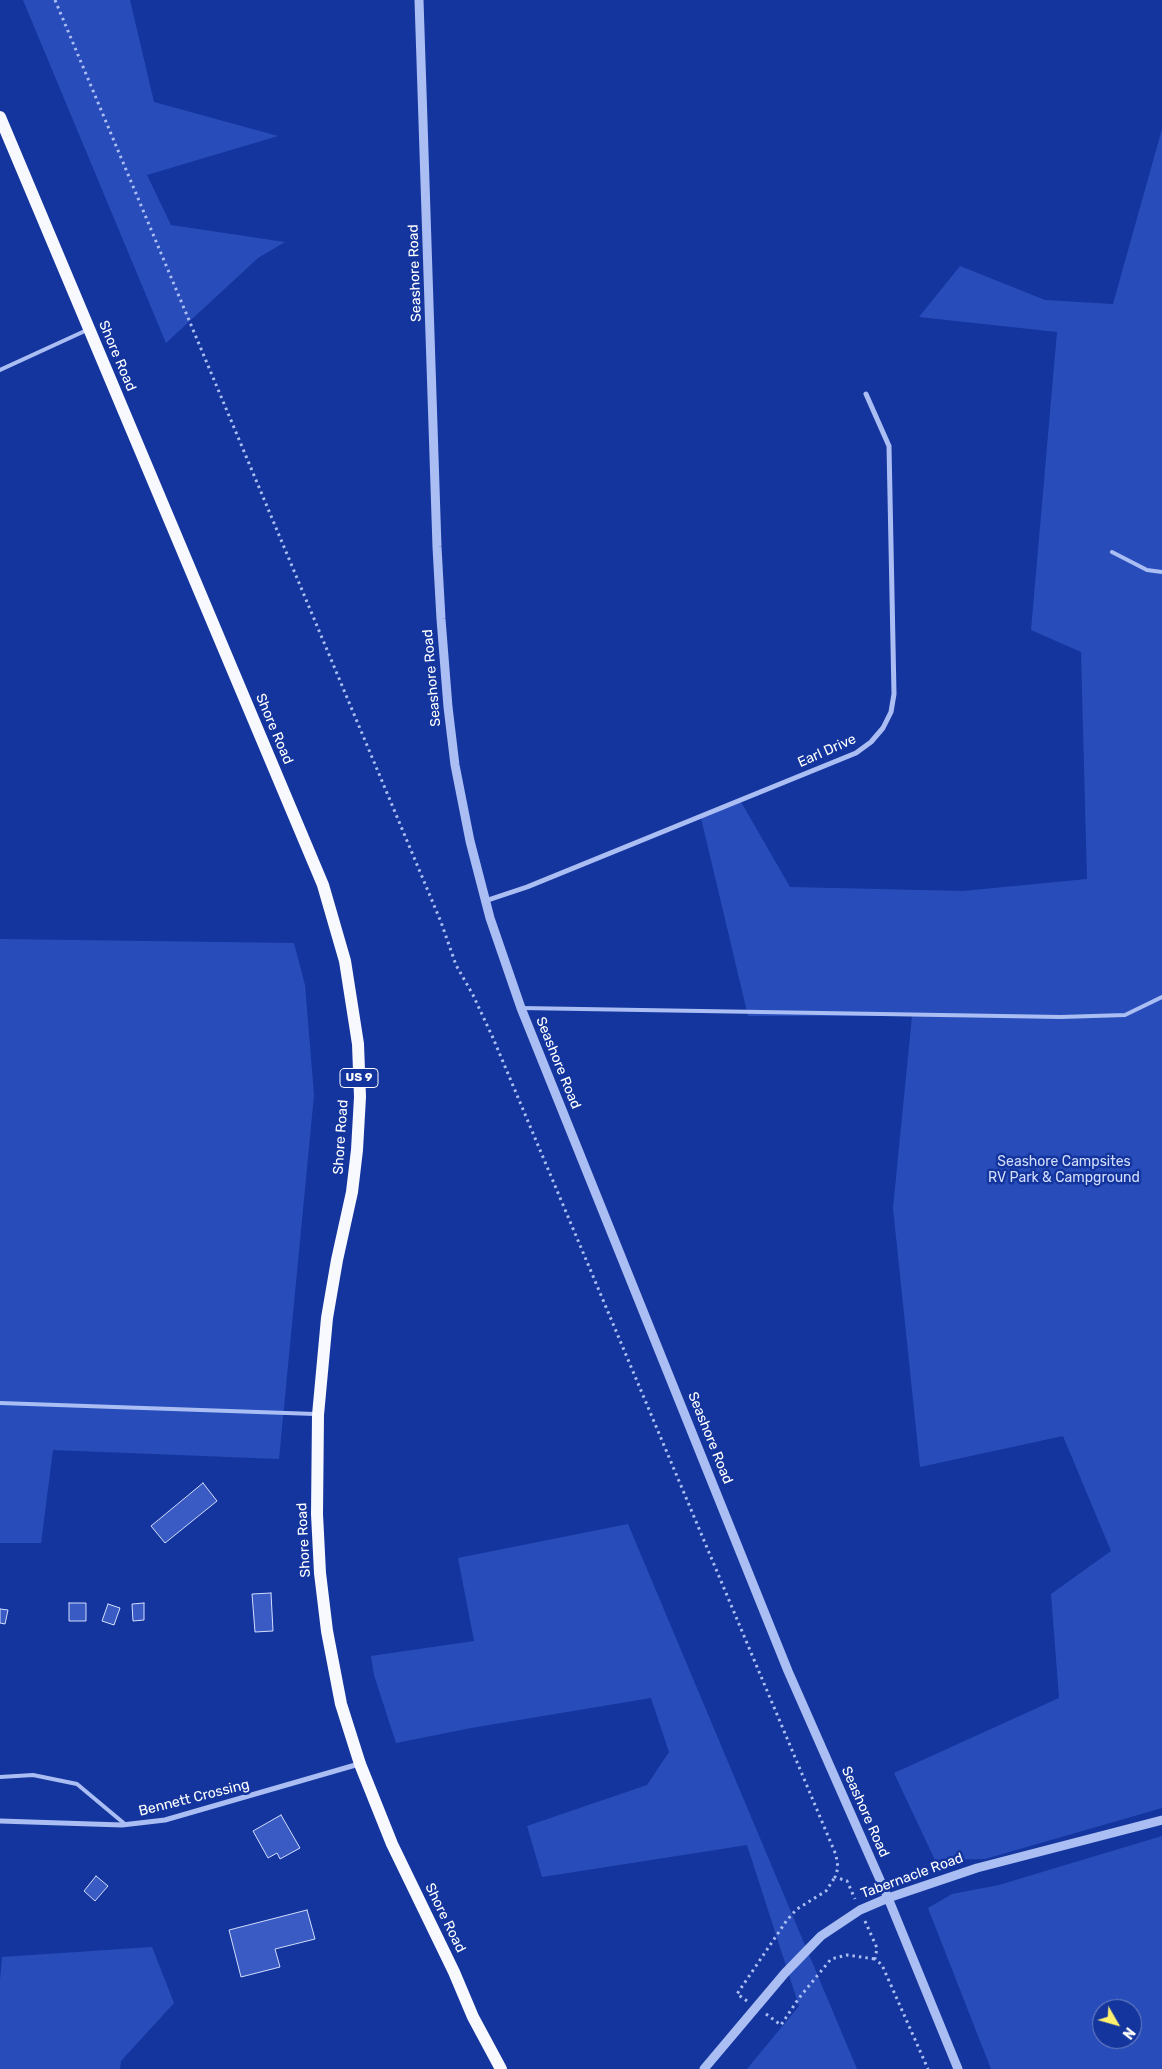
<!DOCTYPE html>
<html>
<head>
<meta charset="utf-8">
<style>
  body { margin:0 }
  #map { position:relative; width:1162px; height:2069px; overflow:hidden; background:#14359d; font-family:Rubik,sans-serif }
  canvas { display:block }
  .north { position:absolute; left:1092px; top:1999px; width:50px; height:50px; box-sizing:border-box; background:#14359d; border:1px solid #7286c4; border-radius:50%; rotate:128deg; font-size:14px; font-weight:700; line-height:20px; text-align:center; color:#fff }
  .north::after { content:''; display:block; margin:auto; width:18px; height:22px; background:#fff16e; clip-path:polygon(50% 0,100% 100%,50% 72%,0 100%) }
</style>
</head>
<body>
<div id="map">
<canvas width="1162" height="2069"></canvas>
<div class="north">N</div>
</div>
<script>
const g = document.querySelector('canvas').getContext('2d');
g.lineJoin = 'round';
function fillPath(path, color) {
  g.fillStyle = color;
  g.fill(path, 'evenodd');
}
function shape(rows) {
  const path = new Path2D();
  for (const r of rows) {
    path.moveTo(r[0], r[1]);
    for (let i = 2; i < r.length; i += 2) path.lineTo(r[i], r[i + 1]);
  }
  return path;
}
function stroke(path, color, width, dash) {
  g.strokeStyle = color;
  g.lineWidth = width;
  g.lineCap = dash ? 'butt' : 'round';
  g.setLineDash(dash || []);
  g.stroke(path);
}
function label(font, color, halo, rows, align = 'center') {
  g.font = font + ' Rubik,sans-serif';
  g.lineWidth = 5;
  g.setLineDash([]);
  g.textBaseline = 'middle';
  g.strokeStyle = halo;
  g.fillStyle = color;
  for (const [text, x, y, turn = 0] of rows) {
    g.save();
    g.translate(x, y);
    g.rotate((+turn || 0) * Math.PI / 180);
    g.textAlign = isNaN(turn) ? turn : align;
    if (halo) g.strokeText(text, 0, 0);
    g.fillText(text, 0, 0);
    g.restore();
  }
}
const green = shape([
  [23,0,130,0,154,102,278,136,147,175,171,225,285,242,258,258,166,343],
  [1162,129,1162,1808,985,1859,935,1860,894,1773,1059,1698,1051,1594,1111,1551,1063,1436,920,1467,893,1208,912,1016,748,1016,701,818,741,802,790,887,963,891,1087,879,1081,652,1031,630,1057,332,919,317,960,266,1045,300,1113,304],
  [0,939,294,943,305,985,314,1095,279,1459,53,1450,41,1543,0,1543],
  [628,1524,857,2069,747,2069,799,2006,747,1845,542,1877,527,1826,647,1785,669,1752,651,1698,471,1728,396,1743,374,1675,371,1656,474,1641,458,1558],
  [1162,1836,1162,2069,991,2069,928,1908,952,1894,999,1885],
  [1102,2009,1132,2009,1132,2039,1102,2039],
  [152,1947,174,2003,121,2061,120,2069,0,2069,0,1980,2,1957]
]);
const building = shape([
  [203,1483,217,1501,165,1543,151,1526,203,1483],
  [271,1593,273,1631,255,1632,252,1594,271,1593],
  [69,1603,86,1603,86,1621,69,1621,69,1603],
  [144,1603,144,1620,133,1621,132,1604,144,1603],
  [108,1604,120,1608,114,1625,102,1621,108,1604],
  [0,1609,8,1610,5,1624,0,1623,0,1609],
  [281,1815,300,1848,280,1859,277,1853,268,1858,253,1831,281,1815],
  [96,1876,108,1886,95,1901,84,1891,96,1876],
  [307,1910,315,1939,275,1949,280,1967,241,1977,229,1930,307,1910]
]);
const path = shape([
  [55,0,441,922,456,965,473,995,493,1038,836,1855,838,1868,835,1877,847,1881,855,1899],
  [865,1921,877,1948,875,1959,882,1965,928,2069],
  [747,2001,737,1994,787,1920,797,1909,826,1891,835,1877],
  [766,2014,781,2025,799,1998,831,1959,847,1955,875,1959]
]);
const service = shape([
  [0,370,87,330],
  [1112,552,1147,570,1162,572],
  [521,1008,1061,1017,1125,1015,1162,997],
  [0,1403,315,1414],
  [0,1777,33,1775,77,1784,126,1825]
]);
const minor = shape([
  [485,901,527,887,856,753,871,742,883,728,891,712,894,694,889,446,866,394],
  [0,1821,122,1825,165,1820,359,1764]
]);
const tertiary = shape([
  [419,0,437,547,441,619,448,707,455,765,470,841,490,918,521,1008,788,1671,888,1898,958,2069],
  [704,2069,785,1973,821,1936,860,1910,888,1898,977,1868,1162,1820]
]);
const primary = shape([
  [0,117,323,885,345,961,358,1044,360,1097,357,1150,352,1192,337,1260,327,1318,318,1415,317,1514,320,1573,327,1631,341,1704,360,1764,392,1844,454,1972,473,2017,501,2069]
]);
const shields = [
  [359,1078,38]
];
const shieldNames = [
  ["US 9",359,1078]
];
const streetNames = [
  ["Seashore Road",415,273,-92],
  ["Shore Road",117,356,67],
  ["Seashore Road",432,678,-95],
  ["Shore Road",274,729,67],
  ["Earl Drive",827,751,-24],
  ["Seashore Road",558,1063,68],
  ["Shore Road",341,1137,-86],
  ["Seashore Road",710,1438,68],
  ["Shore Road",304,1540,-93],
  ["Bennett Crossing",194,1798,-14],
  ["Seashore Road",865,1812,66],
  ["Tabernacle Road",912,1876,-20],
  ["Shore Road",445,1918,64]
];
const parkNames = [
  ["Seashore Campsites",1064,1162],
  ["RV Park & Campground",1064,1178]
];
fillPath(green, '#284dbb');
fillPath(building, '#395bc3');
stroke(building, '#d3defd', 1);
stroke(path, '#abbef3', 3, [2.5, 4]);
stroke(service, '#abbef3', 4);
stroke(minor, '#abbef3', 5);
stroke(tertiary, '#abbef3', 9);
stroke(primary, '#f8f9ff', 12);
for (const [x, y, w] of shields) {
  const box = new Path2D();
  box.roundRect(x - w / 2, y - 9.5, w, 19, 4);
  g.fillStyle = '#14359d';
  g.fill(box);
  stroke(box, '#fff', 1);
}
label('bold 12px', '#fff', null, shieldNames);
label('14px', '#fff', '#14359d', streetNames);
label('14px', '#d3defd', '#14359d', parkNames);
</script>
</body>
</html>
